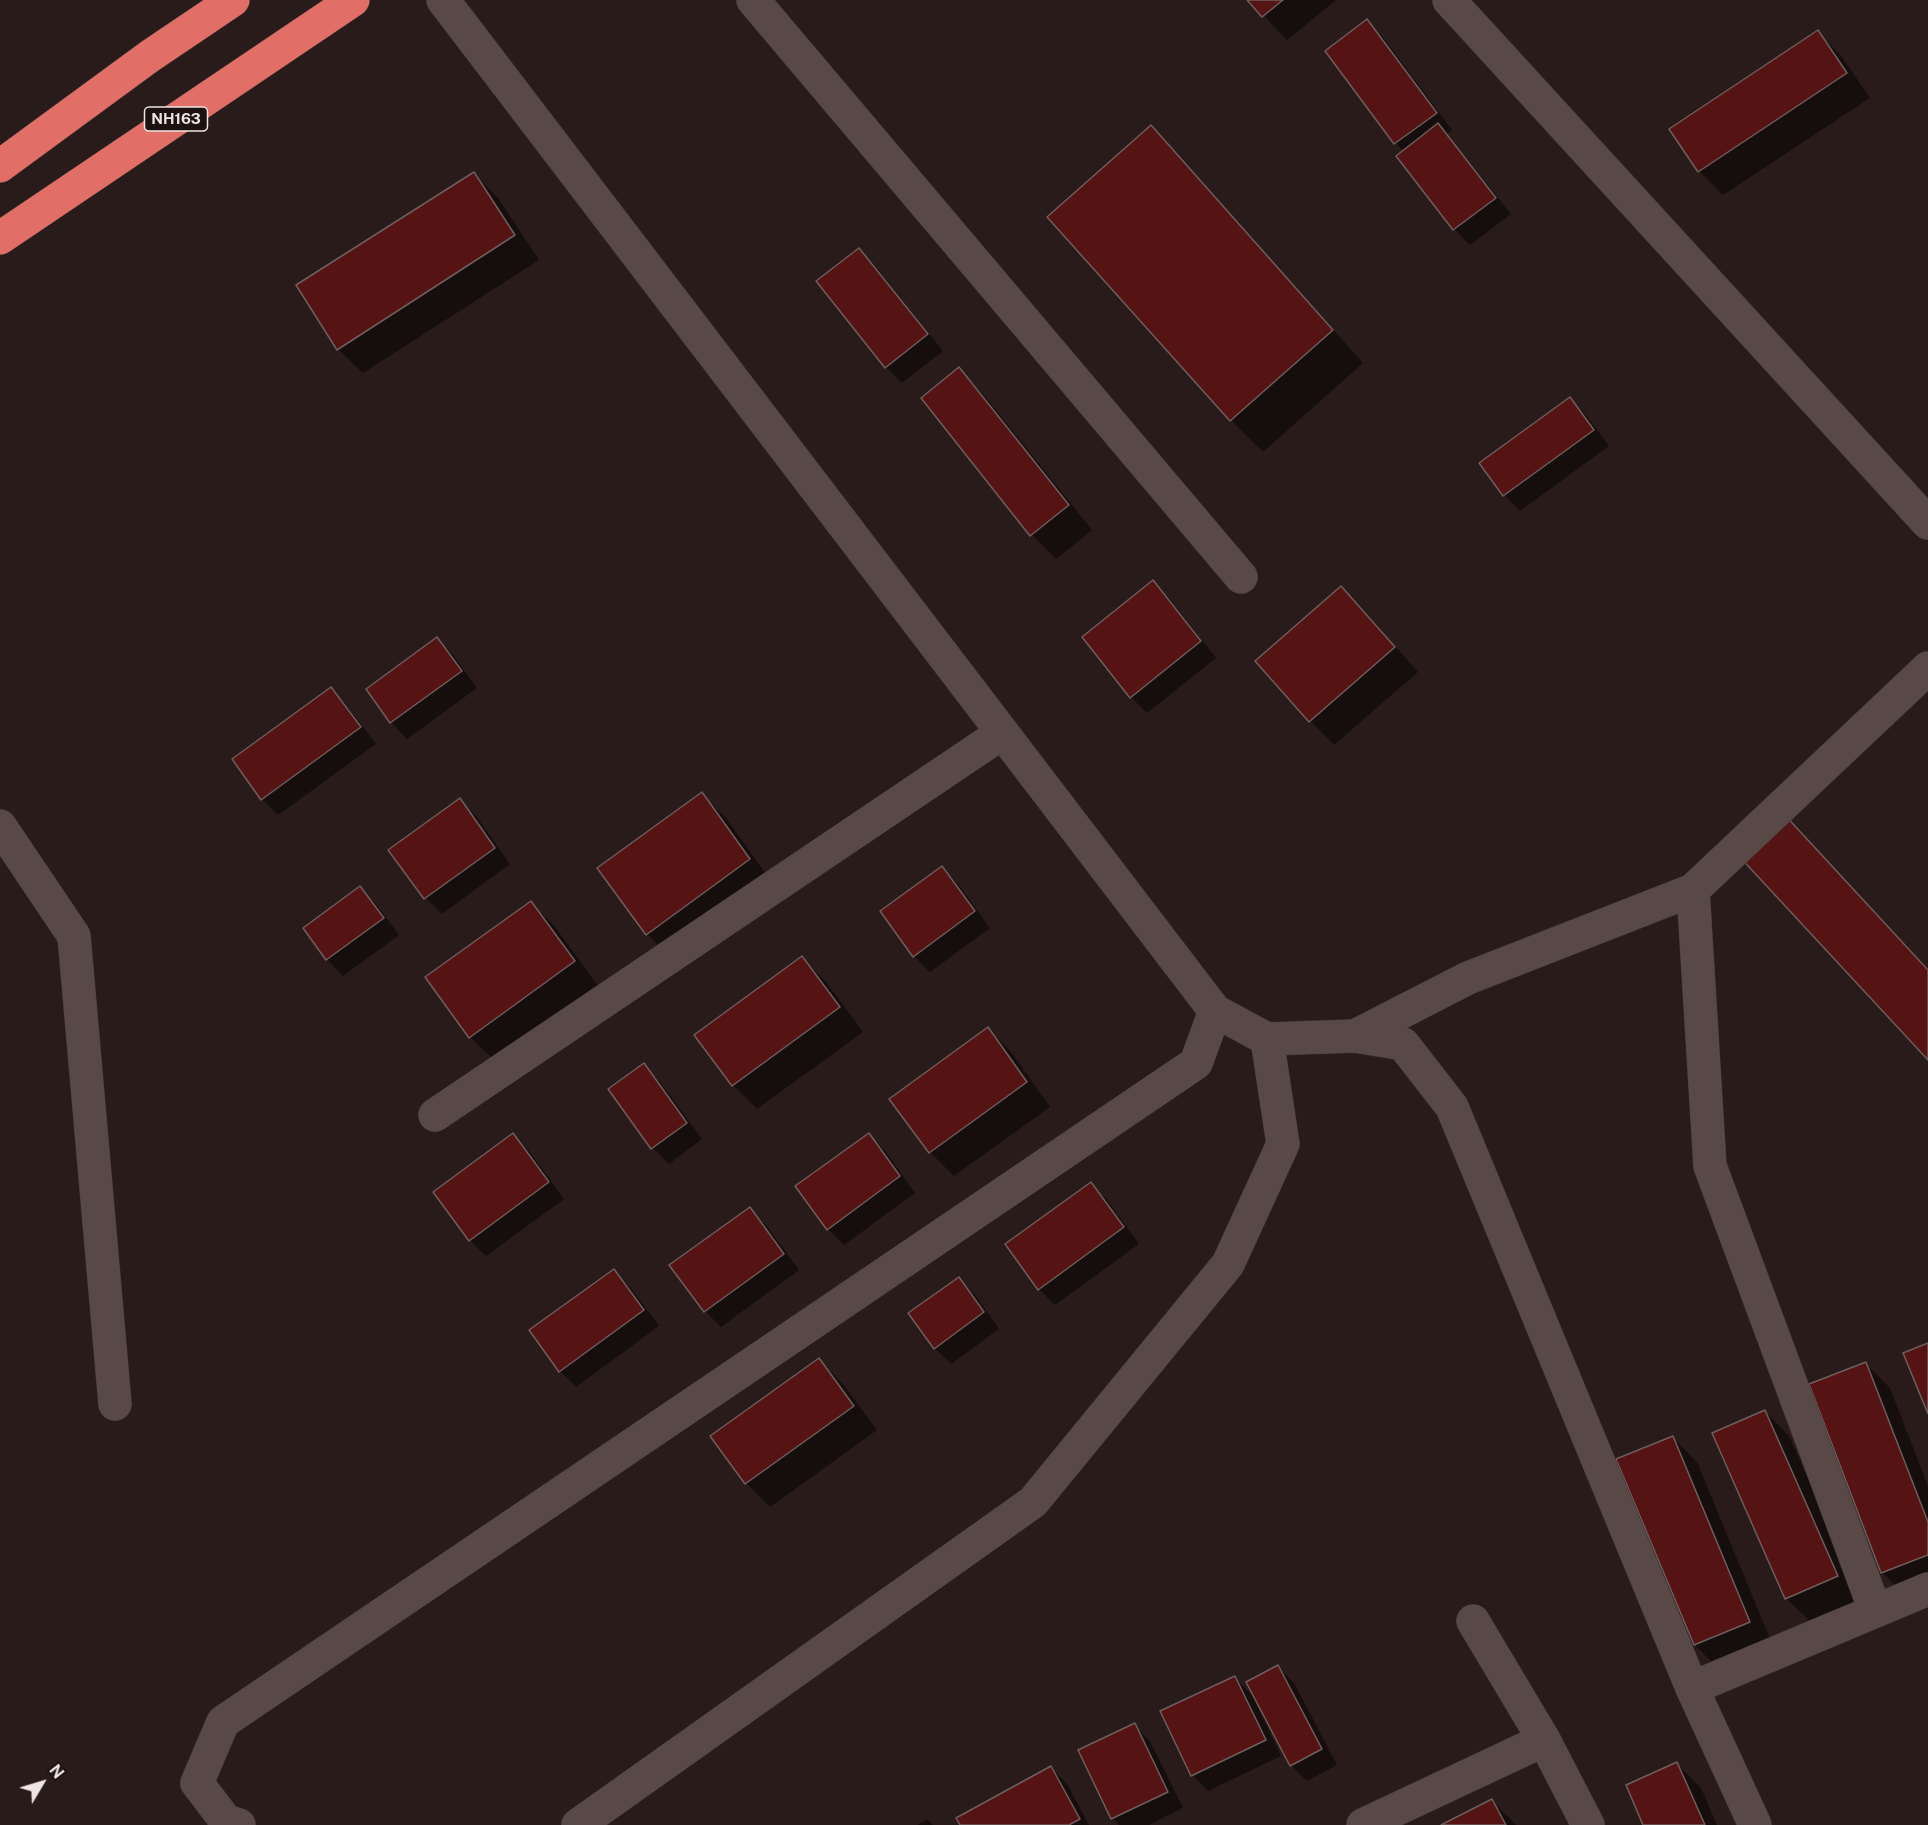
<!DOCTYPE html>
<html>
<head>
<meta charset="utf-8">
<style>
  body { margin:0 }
  #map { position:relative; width:1928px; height:1825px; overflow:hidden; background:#281b1a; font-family:"Public Sans",sans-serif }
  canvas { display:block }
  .north { position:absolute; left:12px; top:1753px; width:60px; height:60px; -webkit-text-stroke:4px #1e1211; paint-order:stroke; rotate:52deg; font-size:16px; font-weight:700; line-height:24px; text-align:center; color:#eee5e4 }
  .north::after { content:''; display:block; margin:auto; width:21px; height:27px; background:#eee5e4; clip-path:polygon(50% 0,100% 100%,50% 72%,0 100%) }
</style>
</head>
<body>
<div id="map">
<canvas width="1928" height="1825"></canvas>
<div class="north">N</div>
</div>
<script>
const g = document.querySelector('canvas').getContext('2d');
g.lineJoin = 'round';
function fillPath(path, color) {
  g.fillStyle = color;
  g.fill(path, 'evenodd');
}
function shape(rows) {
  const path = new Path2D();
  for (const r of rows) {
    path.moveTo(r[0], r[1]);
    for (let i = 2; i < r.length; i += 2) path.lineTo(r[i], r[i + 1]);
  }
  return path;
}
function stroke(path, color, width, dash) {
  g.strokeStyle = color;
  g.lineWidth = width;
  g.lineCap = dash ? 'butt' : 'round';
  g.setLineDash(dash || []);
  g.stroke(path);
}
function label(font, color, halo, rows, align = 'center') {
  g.font = font + ' "Public Sans",sans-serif';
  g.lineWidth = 6;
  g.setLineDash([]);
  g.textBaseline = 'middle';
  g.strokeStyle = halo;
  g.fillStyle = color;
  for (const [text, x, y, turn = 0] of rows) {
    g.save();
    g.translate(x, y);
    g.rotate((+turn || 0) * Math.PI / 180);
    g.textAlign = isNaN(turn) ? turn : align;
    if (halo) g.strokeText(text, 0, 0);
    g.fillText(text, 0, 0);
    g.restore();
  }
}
const shadow = shape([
  [1249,0,1336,0,1287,40],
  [1367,21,1383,37,1452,130,1447,134,1511,214,1470,245,1454,229,1398,156,1404,152,1396,143,1327,51],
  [1818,32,1842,57,1870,98,1723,195,1699,171],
  [1151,127,1182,159,1363,363,1263,452,1231,420,1050,217],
  [474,174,498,198,539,260,363,373,338,349],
  [859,250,875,266,943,351,902,383,886,367],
  [959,369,983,394,1092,530,1056,559,1032,535,923,398],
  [1570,399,1586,415,1609,446,1520,511,1504,495],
  [1153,582,1169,598,1216,658,1147,713,1131,697],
  [1341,588,1365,612,1418,672,1334,745,1310,721,1258,661],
  [437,639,453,655,477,688,407,739,391,722,368,689],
  [331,689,347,706,376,744,278,815,262,799],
  [701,794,726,818,773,884,671,958,647,934],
  [460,800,476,816,510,864,442,914,426,898,390,850],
  [942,868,958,884,990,928,930,972,914,956],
  [360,888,376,904,399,935,343,976,327,959,305,928],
  [531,903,555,927,598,986,495,1061,470,1037,427,978],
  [802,958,826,982,863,1032,757,1109,733,1085],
  [988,1029,1012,1053,1050,1107,954,1176,930,1152],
  [644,1065,660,1082,702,1139,669,1164,653,1148],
  [513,1135,529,1151,564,1199,486,1256,470,1240],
  [869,1135,885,1151,915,1193,844,1245,828,1229],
  [1091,1184,1107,1200,1139,1244,1055,1305,1039,1289],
  [750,1209,766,1225,799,1270,721,1327,705,1311],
  [614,1271,630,1287,659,1326,576,1387,560,1371],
  [959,1278,975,1295,999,1329,951,1364,935,1348],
  [819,1360,843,1384,877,1430,770,1507,746,1483],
  [1866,1364,1890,1388,1928,1486,1928,1588,1907,1597,1882,1572],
  [1765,1411,1789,1436,1862,1600,1811,1622,1786,1598],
  [1673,1438,1697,1462,1773,1646,1719,1669,1695,1645],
  [1277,1667,1294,1683,1337,1765,1307,1781,1291,1765],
  [1234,1677,1252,1695,1281,1756,1208,1791,1192,1775],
  [1134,1725,1150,1741,1183,1808,1149,1825,1119,1825,1113,1818,1080,1751],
  [1677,1764,1701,1788,1717,1825,1645,1825],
  [1051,1768,1067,1784,1089,1825,962,1825],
  [1492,1801,1516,1825,1444,1825],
  [927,1819,933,1825,917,1825]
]);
const building = shape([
  [1247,0,1283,0,1262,17,1247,0],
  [1367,19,1437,113,1394,144,1325,51,1367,19],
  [1818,30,1847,73,1698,172,1669,129,1818,30],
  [1438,123,1496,198,1453,230,1396,156,1438,123],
  [1151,125,1333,330,1230,421,1047,217,1151,125],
  [474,172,515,235,337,350,296,285,474,172],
  [859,248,928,334,885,368,816,281,859,248],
  [959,367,1069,505,1030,536,921,398,959,367],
  [1570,397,1594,430,1503,496,1479,463,1570,397],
  [1153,580,1201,641,1130,698,1082,637,1153,580],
  [1341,586,1395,647,1309,722,1255,661,1341,586],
  [437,637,462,671,390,723,366,689,437,637],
  [331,687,361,727,261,800,232,759,331,687],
  [702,792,750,859,646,935,597,868,702,792],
  [460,798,495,848,424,899,388,850,460,798],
  [1782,812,1928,970,1928,1060,1737,854,1782,812],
  [942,866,975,911,913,957,880,911,942,866],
  [360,886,384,918,326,960,303,928,360,886],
  [531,901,575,961,469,1038,425,977,531,901],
  [802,956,840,1007,732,1086,694,1035,802,956],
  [988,1027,1027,1082,929,1153,889,1099,988,1027],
  [644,1063,687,1123,651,1149,608,1089,644,1063],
  [513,1133,549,1182,469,1241,433,1192,513,1133],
  [869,1133,900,1176,827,1230,795,1186,869,1133],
  [1091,1182,1124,1227,1038,1290,1005,1244,1091,1182],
  [750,1207,784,1254,704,1312,669,1265,750,1207],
  [614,1269,644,1310,559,1372,529,1330,614,1269],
  [959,1277,984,1312,934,1349,908,1313,959,1277],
  [1928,1343,1928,1414,1903,1353,1928,1343],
  [819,1358,854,1406,745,1484,710,1436,819,1358],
  [1866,1362,1928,1522,1928,1555,1881,1573,1809,1384,1866,1362],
  [1765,1410,1838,1576,1785,1599,1712,1433,1765,1410],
  [1673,1436,1750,1622,1694,1645,1616,1459,1673,1436],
  [1278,1665,1322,1749,1290,1766,1246,1682,1278,1665],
  [1235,1676,1266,1740,1191,1776,1160,1711,1235,1676],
  [1135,1723,1168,1792,1111,1819,1078,1750,1135,1723],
  [1677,1762,1705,1825,1643,1825,1626,1785,1677,1762],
  [1051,1766,1080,1819,1069,1825,960,1825,956,1818,1051,1766],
  [1492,1799,1506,1825,1441,1825,1492,1799]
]);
const minor = shape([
  [443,0,1215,1011,1267,1039,1355,1036,1403,1044,1452,1107,1692,1688,1755,1825],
  [753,0,1241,577],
  [1449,0,1928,523],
  [0,826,74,936,115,1404],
  [1693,890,1710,1166,1875,1610],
  [1355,1036,1468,978,1693,890,1928,668],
  [435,1115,1002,733],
  [1473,1621,1544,1740,1588,1825],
  [1692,1688,1928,1589],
  [239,1825,226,1821,197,1783,223,1722,1196,1063,1215,1011],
  [578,1825,1033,1502,1228,1264,1283,1144,1267,1039],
  [1363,1825,1544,1740]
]);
const highway = shape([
  [0,166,150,56,233,0],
  [0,238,353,0]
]);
const shields = [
  [176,119,63]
];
const shieldNames = [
  ["NH163",176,119]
];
fillPath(shadow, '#0007');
fillPath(building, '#561313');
stroke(building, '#6e5e5d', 1.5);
stroke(minor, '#413736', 34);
stroke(highway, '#413736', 34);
stroke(minor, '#584947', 33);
stroke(highway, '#e16e67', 33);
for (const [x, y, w] of shields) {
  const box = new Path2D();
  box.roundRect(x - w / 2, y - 12, w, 24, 4.5);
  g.fillStyle = '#1e1211';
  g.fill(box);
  stroke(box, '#eee5e4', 1.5);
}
label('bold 15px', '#eee5e4', null, shieldNames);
</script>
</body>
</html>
